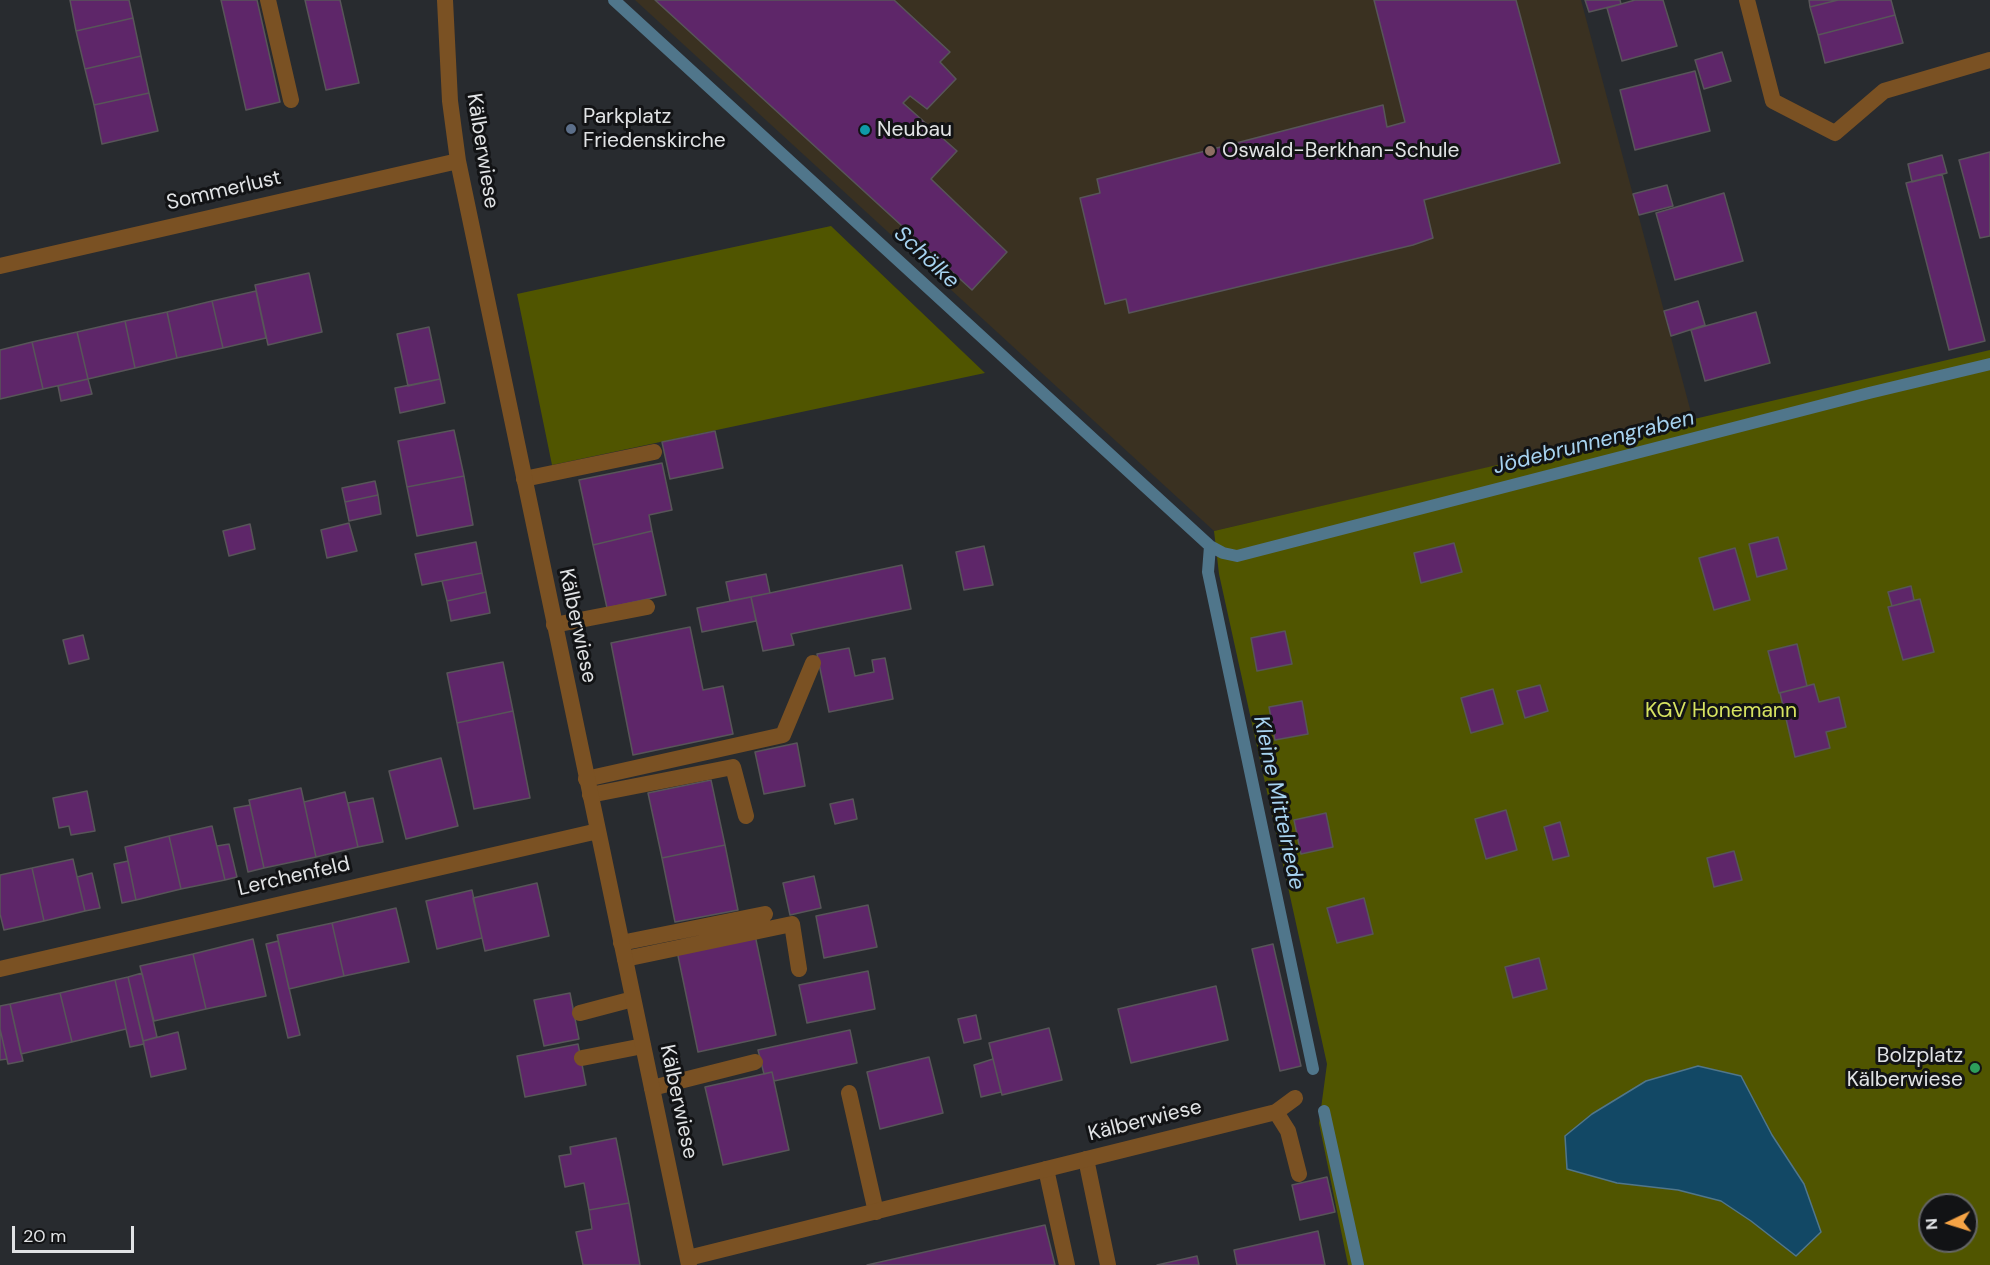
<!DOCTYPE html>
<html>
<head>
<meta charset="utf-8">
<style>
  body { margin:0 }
  #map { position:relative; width:1990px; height:1265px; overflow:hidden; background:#282b2f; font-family:"DM Sans",sans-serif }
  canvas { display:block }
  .north { position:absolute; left:1918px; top:1193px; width:60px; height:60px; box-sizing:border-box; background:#121315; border:2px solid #656668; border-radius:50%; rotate:266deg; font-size:16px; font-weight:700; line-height:24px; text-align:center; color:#e1e3e5 }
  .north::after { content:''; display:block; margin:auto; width:21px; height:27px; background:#f5a345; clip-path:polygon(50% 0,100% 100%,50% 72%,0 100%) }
  .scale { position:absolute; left:12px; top:1226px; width:122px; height:27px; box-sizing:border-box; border:3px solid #e1e3e5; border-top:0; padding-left:8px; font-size:18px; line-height:21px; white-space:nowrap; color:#e1e3e5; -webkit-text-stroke:4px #121315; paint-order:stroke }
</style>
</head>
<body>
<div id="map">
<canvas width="1990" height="1265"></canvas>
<div class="north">N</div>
<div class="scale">20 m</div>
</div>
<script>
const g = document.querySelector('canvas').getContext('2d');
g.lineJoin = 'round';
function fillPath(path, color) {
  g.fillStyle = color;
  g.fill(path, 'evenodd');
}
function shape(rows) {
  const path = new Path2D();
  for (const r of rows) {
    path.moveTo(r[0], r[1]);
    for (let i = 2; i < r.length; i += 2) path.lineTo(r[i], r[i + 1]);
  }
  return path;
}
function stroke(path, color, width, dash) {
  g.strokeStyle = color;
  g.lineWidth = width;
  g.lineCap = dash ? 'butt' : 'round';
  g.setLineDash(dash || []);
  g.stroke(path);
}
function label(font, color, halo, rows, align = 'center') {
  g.font = font + ' "DM Sans",sans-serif';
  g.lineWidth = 6;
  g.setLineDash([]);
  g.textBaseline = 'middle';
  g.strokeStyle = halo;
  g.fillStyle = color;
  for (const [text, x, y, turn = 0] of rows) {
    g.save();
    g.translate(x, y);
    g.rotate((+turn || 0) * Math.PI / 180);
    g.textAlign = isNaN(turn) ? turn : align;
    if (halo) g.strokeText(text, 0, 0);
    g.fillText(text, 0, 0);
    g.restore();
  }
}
const education = shape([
  [635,0,1581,0,1693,420,1214,531]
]);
const green = shape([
  [831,226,985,373,552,465,517,294],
  [1990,350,1990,1265,1348,1265,1319,1123,1327,1064,1219,574,1214,531],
  [1930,1205,1966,1205,1966,1241,1930,1241]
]);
const water = shape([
  [1698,1066,1741,1076,1772,1135,1804,1184,1821,1232,1796,1256,1751,1221,1721,1201,1678,1190,1617,1183,1567,1169,1565,1136,1592,1114,1646,1081,1698,1066]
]);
const stream = shape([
  [614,0,1210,546,1223,553,1237,556,1869,393,1990,364],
  [1210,546,1208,572,1313,1069],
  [1324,1111,1358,1265]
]);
const building = shape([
  [70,0,129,0,133,18,76,31,70,0],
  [221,0,257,0,280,102,246,110,221,0],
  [305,0,340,0,359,83,326,90,305,0],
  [655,0,894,0,950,52,940,62,956,79,927,109,910,96,903,103,957,151,931,179,1007,252,972,290,655,0],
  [1374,0,1516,0,1560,163,1424,200,1433,238,1413,245,1129,313,1126,299,1105,304,1080,198,1100,193,1097,179,1383,105,1387,127,1405,122,1374,0],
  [1585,0,1620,0,1621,4,1589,12,1585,0],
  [1635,0,1663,0,1677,46,1622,61,1607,8,1635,0],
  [1809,0,1838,0,1810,7,1809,0],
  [1838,0,1891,0,1895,15,1818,35,1810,7,1838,0],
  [1895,15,1903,43,1825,63,1818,35,1895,15],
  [133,18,141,56,85,69,76,31,133,18],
  [1722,52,1731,81,1704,89,1695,60,1722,52],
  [141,56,149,93,94,105,85,69,141,56],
  [1695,71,1710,131,1635,150,1620,90,1695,71],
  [149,93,158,131,102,144,94,105,149,93],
  [1990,152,1990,236,1980,238,1959,160,1990,152],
  [1942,155,1947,173,1912,182,1908,164,1942,155],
  [1942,174,1985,341,1949,350,1906,183,1942,174],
  [1667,185,1673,206,1639,215,1633,194,1667,185],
  [1724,193,1743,261,1675,280,1656,213,1724,193],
  [309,273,322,332,268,345,255,285,309,273],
  [256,291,266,338,223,348,212,301,256,291],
  [212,301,223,348,177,358,167,312,212,301],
  [1698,301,1705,325,1671,336,1664,311,1698,301],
  [167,312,177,358,135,368,125,321,167,312],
  [1756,312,1770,363,1705,381,1691,330,1756,312],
  [125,321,135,368,88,379,77,332,125,321],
  [429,327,440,379,408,386,397,334,429,327],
  [77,332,88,379,43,389,32,342,77,332],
  [32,342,43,389,0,399,0,350,32,342],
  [88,379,92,394,61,401,58,386,88,379],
  [440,379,445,403,400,413,395,388,440,379],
  [454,430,464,476,407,487,398,441,454,430],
  [715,431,723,468,670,479,662,442,715,431],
  [662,463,672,510,649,515,652,531,593,545,579,480,662,463],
  [464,476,473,525,417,536,407,487,464,476],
  [375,481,378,495,345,502,342,488,375,481],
  [378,495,381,514,349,521,345,502,378,495],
  [349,523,357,551,327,558,321,530,349,523],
  [250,524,255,549,229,556,223,531,250,524],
  [652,531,666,595,607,608,593,545,652,531],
  [1778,537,1787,569,1757,577,1749,544,1778,537],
  [476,542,482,573,422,585,415,554,476,542],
  [1454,543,1462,572,1421,583,1414,553,1454,543],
  [984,546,993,585,964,590,956,552,984,546],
  [1735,548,1750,600,1714,610,1699,558,1735,548],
  [902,565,911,609,791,634,794,645,763,651,751,597,902,565],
  [482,573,486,592,447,601,442,581,482,573],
  [766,574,770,593,730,601,726,582,766,574],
  [1911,586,1914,600,1892,606,1888,592,1911,586],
  [486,592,490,613,451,621,447,601,486,592],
  [751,597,756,621,702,632,697,608,751,597],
  [1920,599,1934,652,1903,660,1888,607,1920,599],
  [690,627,703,690,723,686,733,734,633,755,611,643,690,627],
  [1285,631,1292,664,1257,671,1251,638,1285,631],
  [83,635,89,659,69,664,63,640,83,635],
  [1797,644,1807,686,1779,693,1768,651,1797,644],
  [849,648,855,676,874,672,872,660,885,658,893,699,829,712,817,654,849,648],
  [503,662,513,711,457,723,447,673,503,662],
  [1814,684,1819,702,1839,697,1846,727,1826,732,1830,748,1795,757,1780,693,1814,684],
  [1540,685,1548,711,1525,718,1517,691,1540,685],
  [1493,689,1503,724,1471,733,1461,698,1493,689],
  [1302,701,1308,734,1275,740,1269,707,1302,701],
  [513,711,530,798,474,809,457,723,513,711],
  [797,743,805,786,764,794,755,752,797,743],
  [441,758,458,826,406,839,389,771,441,758],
  [711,780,725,845,662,858,648,793,711,780],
  [301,788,316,857,264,868,249,800,301,788],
  [87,791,95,831,71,835,69,826,59,828,53,798,87,791],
  [345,792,358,847,316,857,304,802,345,792],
  [373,798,383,842,358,847,348,803,373,798],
  [853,799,857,819,835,824,830,804,853,799],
  [250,805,264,868,248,872,234,808,250,805],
  [1506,810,1517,850,1486,859,1475,819,1506,810],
  [1326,813,1333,847,1301,854,1294,820,1326,813],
  [1560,822,1569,856,1553,860,1544,827,1560,822],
  [212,826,225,880,181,889,169,836,212,826],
  [169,836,181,889,136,900,125,847,169,836],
  [229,844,237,877,225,880,217,846,229,844],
  [725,845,738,910,675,922,662,858,725,845],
  [1734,851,1742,880,1714,887,1707,858,1734,851],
  [73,859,85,911,44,921,32,868,73,859],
  [128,861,136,900,122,903,114,864,128,861],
  [32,868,44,921,4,930,0,914,0,875,32,868],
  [92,873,100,908,85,911,77,877,92,873],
  [814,876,821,908,790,915,783,883,814,876],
  [537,883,549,936,485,951,473,898,537,883],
  [472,890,482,938,437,949,426,901,472,890],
  [1364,898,1373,934,1337,943,1327,908,1364,898],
  [868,905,877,947,824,958,816,916,868,905],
  [396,908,409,962,344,976,332,923,396,908],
  [332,923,344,976,289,989,277,935,332,923],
  [755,935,776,1035,698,1052,677,951,755,935],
  [253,939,266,996,206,1009,193,954,253,939],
  [278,941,300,1035,288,1038,266,944,278,941],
  [1273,944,1301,1066,1280,1071,1252,949,1273,944],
  [193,954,206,1009,154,1021,140,966,193,954],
  [1539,958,1547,989,1513,998,1505,967,1539,958],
  [868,971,875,1009,807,1023,799,985,868,971],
  [142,973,157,1037,143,1041,128,977,142,973],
  [128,977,144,1044,130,1047,115,980,128,977],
  [115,980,126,1029,72,1042,60,993,115,980],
  [1216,986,1228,1040,1131,1063,1118,1009,1216,986],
  [60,993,72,1042,21,1054,10,1004,60,993],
  [570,993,579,1039,544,1046,534,1000,570,993],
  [10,1004,23,1061,8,1064,0,1029,0,1006,10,1004],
  [976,1015,981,1039,964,1043,958,1019,976,1015],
  [1049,1028,1062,1080,1002,1095,989,1043,1049,1028],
  [0,1029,7,1059,0,1060,0,1029],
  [850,1030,857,1063,774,1081,772,1072,764,1074,758,1050,850,1030],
  [178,1032,186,1069,151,1077,143,1041,178,1032],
  [578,1044,586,1085,525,1097,517,1056,578,1044],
  [929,1057,943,1113,880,1129,867,1072,929,1057],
  [993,1059,1001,1092,981,1097,974,1065,993,1059],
  [772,1072,789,1150,723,1165,705,1087,772,1072],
  [616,1138,629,1203,589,1210,584,1183,565,1187,559,1156,571,1154,570,1147,616,1138],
  [1327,1177,1335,1212,1300,1220,1292,1185,1327,1177],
  [629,1203,640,1265,583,1265,576,1232,592,1229,589,1210,629,1203],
  [1045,1225,1055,1265,867,1265,1045,1225],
  [1318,1231,1325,1265,1237,1265,1234,1250,1318,1231],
  [1197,1256,1199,1265,1157,1265,1197,1256]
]);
const service = shape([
  [268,0,291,100],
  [524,479,654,452],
  [554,625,647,607],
  [586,779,783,735,813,663],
  [590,795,733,767,746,816],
  [621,943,765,914],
  [625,959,792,924,799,969],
  [580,1013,633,999],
  [582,1058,643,1046],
  [652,1088,755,1062],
  [849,1093,876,1212],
  [1276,1112,1288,1131,1299,1174],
  [1086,1159,1108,1265],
  [1046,1169,1067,1265]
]);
const minor = shape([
  [445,0,450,101,458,161,689,1265],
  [1747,0,1773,101,1835,133,1884,91,1990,60],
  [0,266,458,161],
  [0,969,598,831],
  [688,1258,1276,1112,1295,1098]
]);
const markers = [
  [571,129,6,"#5c6f8a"],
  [865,130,6,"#0f9aa8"],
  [1210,151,6,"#8d6e63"],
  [1975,1068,6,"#2e9e5b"]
];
const poiNames = [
  ["Parkplatz",583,117],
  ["Friedenskirche",583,141],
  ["Neubau",877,130],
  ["Oswald-Berkhan-Schule",1222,151],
  ["Bolzplatz",1963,1056,"right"],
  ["Kälberwiese",1963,1080,"right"]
];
const streetNames = [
  ["Kälberwiese",482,151,81],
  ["Sommerlust",224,191,-13],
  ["Kälberwiese",577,626,78],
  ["Lerchenfeld",294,877,-13],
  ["Kälberwiese",678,1102,78],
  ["Kälberwiese",1145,1121,-14]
];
const parkNames = [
  ["KGV Honemann",1721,711]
];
const waterNames = [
  ["Schölke",926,258,43],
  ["Jödebrunnengraben",1594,443,-14],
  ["Kleine Mittelriede",1278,803,78]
];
fillPath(education, '#3a3121');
fillPath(green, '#505500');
fillPath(water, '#124865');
stroke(water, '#50768b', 1.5);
stroke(stream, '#50768b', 12);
fillPath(building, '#5e2669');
stroke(building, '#585559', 1.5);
stroke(service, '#7a5123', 16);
stroke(minor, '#7a5123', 16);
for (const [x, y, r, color] of markers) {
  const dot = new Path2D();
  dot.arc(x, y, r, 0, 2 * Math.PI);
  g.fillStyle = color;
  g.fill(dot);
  stroke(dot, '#121315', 2);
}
label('21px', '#e1e3e5', '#121315', poiNames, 'left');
label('21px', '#e1e3e5', '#121315', streetNames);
label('21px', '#d7e361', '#121315', parkNames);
label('italic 22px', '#a7d3f0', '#121315', waterNames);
</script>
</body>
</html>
